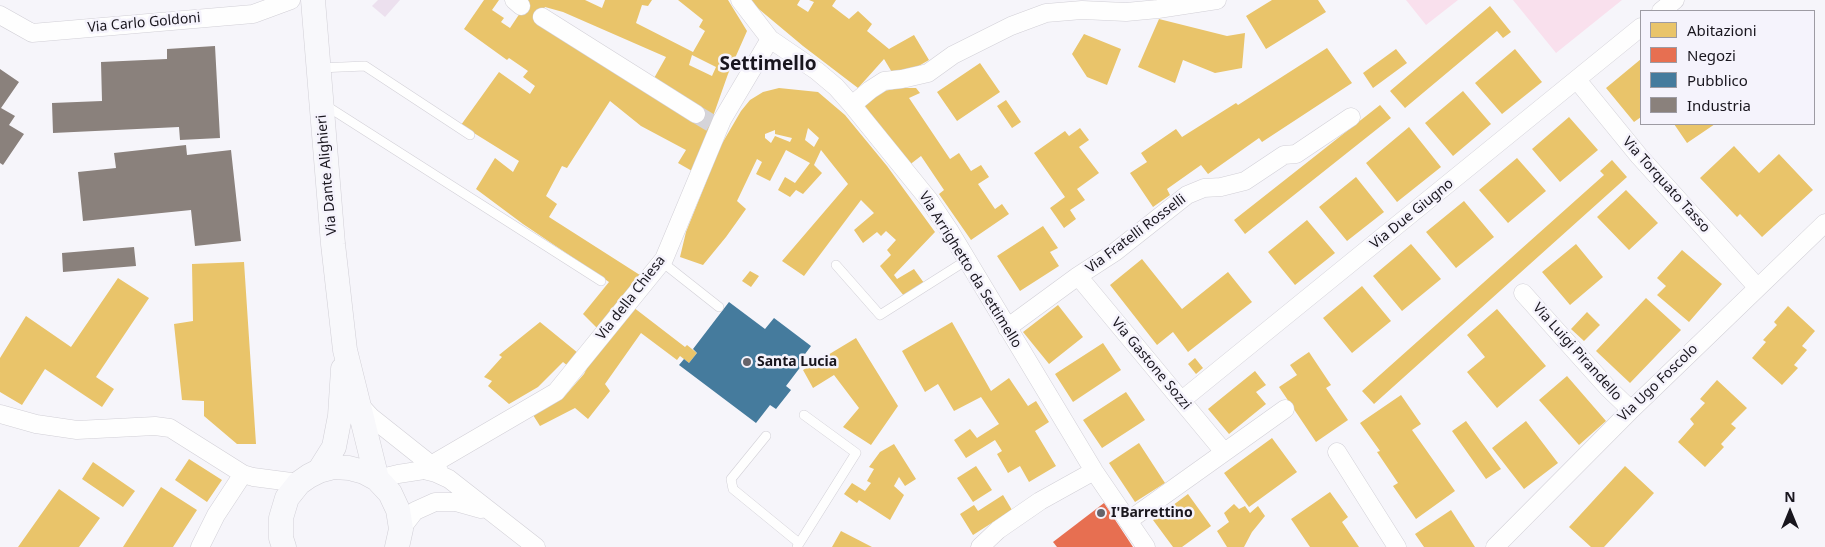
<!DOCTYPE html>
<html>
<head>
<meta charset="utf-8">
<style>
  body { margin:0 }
  #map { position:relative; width:1825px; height:547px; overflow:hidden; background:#f6f5fa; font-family:"Noto Sans",sans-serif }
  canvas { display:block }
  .legend { position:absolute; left:1640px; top:10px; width:175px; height:115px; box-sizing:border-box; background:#f5f3fc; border:1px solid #9d9ba3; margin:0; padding:6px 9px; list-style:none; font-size:15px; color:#19161e }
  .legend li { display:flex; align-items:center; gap:10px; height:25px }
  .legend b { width:25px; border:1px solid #9d9ba3 }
  .north { position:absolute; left:1765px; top:487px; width:50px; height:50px; -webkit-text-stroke:4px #f5f3fc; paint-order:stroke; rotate:0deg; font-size:14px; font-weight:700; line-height:20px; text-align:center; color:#19161e }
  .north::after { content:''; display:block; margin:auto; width:18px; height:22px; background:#19161e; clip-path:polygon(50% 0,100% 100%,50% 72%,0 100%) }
</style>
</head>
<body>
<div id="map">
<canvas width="1825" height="547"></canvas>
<ul class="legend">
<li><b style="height:14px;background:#e9c46a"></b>Abitazioni</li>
<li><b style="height:14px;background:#e76f51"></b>Negozi</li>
<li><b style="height:14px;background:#457b9d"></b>Pubblico</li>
<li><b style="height:14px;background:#8a817c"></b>Industria</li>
</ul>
<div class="north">N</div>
</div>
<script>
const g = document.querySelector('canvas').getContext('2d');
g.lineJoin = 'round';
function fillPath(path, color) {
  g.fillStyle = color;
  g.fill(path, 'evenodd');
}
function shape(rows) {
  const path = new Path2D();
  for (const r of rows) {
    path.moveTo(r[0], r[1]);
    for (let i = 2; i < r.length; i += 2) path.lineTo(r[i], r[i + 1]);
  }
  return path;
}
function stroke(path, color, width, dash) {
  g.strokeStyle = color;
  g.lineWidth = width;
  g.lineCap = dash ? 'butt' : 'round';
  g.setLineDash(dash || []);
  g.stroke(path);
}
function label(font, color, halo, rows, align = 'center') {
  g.font = font + ' "Noto Sans",sans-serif';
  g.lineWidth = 5;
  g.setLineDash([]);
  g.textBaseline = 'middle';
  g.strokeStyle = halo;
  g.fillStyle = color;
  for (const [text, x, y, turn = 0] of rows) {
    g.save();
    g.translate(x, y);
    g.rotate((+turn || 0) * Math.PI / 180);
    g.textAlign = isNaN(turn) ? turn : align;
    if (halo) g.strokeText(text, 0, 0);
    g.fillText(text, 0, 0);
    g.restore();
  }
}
const green = shape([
  [1406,0,1458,0,1426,25],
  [1513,0,1622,0,1556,53]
]);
const homes = shape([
  [484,0,499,0,492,10,504,18,501,22,510,28,526,4,517,0,585,0,602,8,605,0,652,0,648,6,642,5,636,23,693,52,705,31,699,27,703,20,678,0,728,0,747,31,728,74,699,156,692,171,678,163,686,150,641,126,610,101,567,168,562,166,546,196,557,204,549,217,643,277,599,330,583,314,609,282,523,224,476,189,495,158,513,172,519,161,461,125,499,72,530,94,535,86,523,77,528,71,509,58,507,60,464,29],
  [545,7,563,12,666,57,653,80,701,107,695,121,542,12],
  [692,55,716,67,712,76,689,65],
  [748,0,800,0,797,5,808,12,814,2,809,0,836,0,832,6,849,19,858,11,872,24,867,31,889,49,914,35,929,60,896,79,884,59,858,88,803,46],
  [1272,0,1318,0,1326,12,1266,49,1246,16],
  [1490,6,1511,32,1503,38,1497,31,1405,108,1390,91],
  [1159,19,1227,36,1245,33,1242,68,1215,73,1183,60,1175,83,1138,67],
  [1084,34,1121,49,1107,85,1087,77,1072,54],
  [1327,48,1352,83,1262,142,1259,138,1208,174,1201,165,1167,189,1170,195,1153,207,1130,173,1147,162,1141,153,1176,129,1182,137,1236,103,1238,105],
  [1396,49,1407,63,1373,88,1363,73],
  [1515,49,1542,82,1502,114,1475,83],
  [1641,59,1641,117,1634,122,1606,88],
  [980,63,1000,92,957,121,937,92],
  [779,88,818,92,845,115,887,166,935,232,894,275,897,279,914,269,924,283,904,296,880,266,891,255,887,250,896,240,886,231,881,236,877,232,863,243,854,230,874,213,861,200,804,276,782,261,848,184,821,150,814,165,822,173,803,194,796,190,790,197,778,190,785,177,795,183,810,163,786,150,770,181,756,174,762,162,757,159,737,201,746,209,726,237,703,265,680,257,686,232,720,147,741,111,750,100,763,92],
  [808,128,819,138,814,147,805,140],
  [775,130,775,134,792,138,790,142,775,136,771,143,765,138,765,134],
  [899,88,916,88,920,93,909,98,950,159,959,153,971,171,981,165,989,177,978,184,995,209,1002,204,1009,214,971,240,939,194,944,190,921,156,908,166,862,102,884,91],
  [1463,91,1491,124,1453,156,1425,123],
  [1006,100,1021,122,1012,128,997,106],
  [1380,105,1391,118,1245,234,1234,220],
  [1569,117,1598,150,1560,182,1532,149],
  [1674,124,1715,124,1687,143],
  [1409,127,1441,167,1397,202,1366,163],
  [1080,128,1089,140,1079,147,1099,173,1077,189,1085,200,1070,210,1076,219,1064,228,1050,208,1065,197,1034,153,1065,131,1069,136],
  [1734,146,1759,173,1779,154,1813,190,1762,237,1740,214,1737,217,1700,178],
  [1517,158,1546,191,1508,223,1479,190],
  [1612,160,1627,177,1374,404,1362,391,1604,175,1600,171],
  [1356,177,1384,212,1347,241,1319,207],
  [1626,190,1658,223,1629,250,1597,217],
  [1464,201,1494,237,1456,268,1426,232],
  [1307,220,1335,253,1295,285,1268,252],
  [1043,226,1058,248,1050,252,1059,266,1020,291,997,256],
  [1411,244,1441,279,1402,311,1373,276],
  [1576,244,1603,277,1570,305,1542,272],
  [1682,250,1722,284,1689,322,1657,295,1666,286,1657,278],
  [1142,259,1182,309,1228,272,1252,302,1188,352,1173,332,1157,345,1110,285],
  [244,262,256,444,237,444,204,416,204,401,182,400,174,324,193,321,192,264],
  [750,271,759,276,751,287,742,281],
  [118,278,149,298,96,377,114,389,102,407,45,369,22,405,0,392,0,358,26,316,71,347],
  [1362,286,1391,321,1352,353,1323,318],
  [1646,298,1681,330,1630,383,1596,351],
  [1058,305,1083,337,1049,364,1023,332],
  [1788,306,1815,331,1802,346,1807,350,1794,365,1798,368,1782,385,1752,358,1766,342,1763,340,1777,325,1774,322],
  [633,307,685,347,687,345,697,353,689,363,680,356,677,360,641,333,605,384,610,391,588,419,575,408,540,426,533,415,563,398,584,374,593,356],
  [1497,309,1546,366,1497,408,1467,372,1485,357,1467,335],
  [1587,312,1600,325,1584,341,1571,329],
  [540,322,578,353,569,367,563,362,538,387,509,404,488,386,492,381,484,377,502,357,499,355],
  [952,322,991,391,1009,378,1028,406,1036,401,1049,422,1035,431,1056,466,1029,482,1020,466,1008,473,997,454,1002,451,995,440,966,458,954,440,970,429,977,438,999,424,981,397,954,411,938,384,925,392,902,351],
  [856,338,898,406,871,445,843,427,859,408,834,375,813,388,803,370],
  [1103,343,1121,370,1073,402,1055,374],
  [1309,352,1331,385,1326,388,1348,420,1316,442,1279,387,1297,375,1290,365],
  [1195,358,1203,368,1196,374,1188,364],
  [1255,371,1266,385,1256,392,1266,404,1229,434,1208,409],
  [1567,376,1606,421,1579,445,1539,400],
  [1717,380,1747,408,1731,424,1736,428,1721,444,1724,447,1705,467,1678,442,1694,424,1690,419,1705,403,1700,399],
  [1126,392,1145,420,1102,448,1083,420],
  [1401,395,1421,424,1412,430,1455,491,1416,519,1393,486,1398,483,1377,452,1380,451,1360,423],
  [1466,421,1501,469,1486,479,1452,431],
  [1526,421,1558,463,1524,489,1492,448],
  [1272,438,1297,472,1249,507,1224,473],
  [1139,443,1165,483,1135,502,1109,463],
  [894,444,916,479,905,486,899,477,894,486,904,495,890,520,859,500,857,503,844,494,852,483,865,491,871,483,867,481,874,469,869,467,880,452],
  [189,459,222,480,207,502,175,480],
  [93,462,135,491,123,507,82,479],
  [976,466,992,490,973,502,957,478],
  [1625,466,1654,493,1604,547,1591,547,1569,527],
  [161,487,197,510,173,547,123,547],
  [59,489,100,518,79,547,18,547],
  [1330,492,1348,517,1342,522,1359,547,1310,547,1291,519],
  [1188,494,1211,526,1182,547,1173,547,1153,520],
  [1003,495,1012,510,973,535,960,514,974,505,978,511],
  [1234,504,1239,509,1245,506,1250,513,1258,506,1265,516,1252,532,1244,547,1227,547,1217,531,1229,522,1224,513],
  [1451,510,1475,547,1424,547,1415,534],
  [841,531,872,547,832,547]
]);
const shops = shape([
  [1104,503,1133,547,1057,547,1053,542]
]);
const public = shape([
  [729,302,765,329,774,318,811,346,802,358,805,361,786,386,791,390,776,409,770,405,756,423,679,365,684,359,689,363,697,353,693,349]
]);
const industry = shape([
  [215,46,220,138,180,140,179,127,53,133,52,103,102,101,101,62,167,59,167,49],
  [0,69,19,82,1,108,15,116,9,125,24,134,3,165,0,163],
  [186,145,187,155,231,150,241,241,195,246,191,210,83,221,78,172,116,168,114,153],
  [134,247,136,266,63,272,62,253]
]);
const building = shape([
  [378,0,400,0,385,17,372,6]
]);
const streetTunnel = shape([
  [696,114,711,123]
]);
const lane = shape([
  [319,68,365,66,470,135],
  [325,105,601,281],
  [662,262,719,307],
  [836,265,880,315,967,260],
  [766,436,731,479,733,489,799,543],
  [797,547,856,453,804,415]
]);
const street = shape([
  [514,0,521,6],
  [740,0,770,39,817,71,836,87,852,105,929,200,949,230,1094,471,1146,547],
  [1661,11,1675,0],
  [0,15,32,33,253,14,291,0],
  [542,17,696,114],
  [1577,80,1639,156,1757,287],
  [852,105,870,90,884,81,902,79,928,73,953,55,1011,26,1046,13,1082,10,1126,12,1158,9,1217,0],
  [1078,276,1224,452],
  [1523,293,1608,388,1631,410],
  [1007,328,1078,276,1115,252,1187,195,1204,188,1221,187,1245,181,1284,155,1296,154,1351,117],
  [1182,400,1641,27],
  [359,404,371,417,439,471],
  [0,414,36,424,77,430,155,426,170,428,243,474,253,477,299,483],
  [1337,452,1397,547],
  [431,465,556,392,664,259,722,120,770,39],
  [377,479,398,474,424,470,436,473,449,479,536,547],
  [1128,521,1285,409],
  [401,529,415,511,435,502,456,502,481,509],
  [200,547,216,515,243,474],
  [980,547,998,530,1040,501,1094,471],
  [1495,547,1631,410,1825,223]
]);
const secondary = shape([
  [313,0,333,244,345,350,377,479],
  [319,471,334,447,340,416,343,369],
  [284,547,281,538,281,518,287,498,299,483,309,476,319,471,334,467,349,468,364,472,377,479,390,493,398,510,401,529,397,547]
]);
const markers = [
  [747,362,5,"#66646b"],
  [1101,513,5,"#66646b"]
];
const streetNames = [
  ["Via Carlo Goldoni",144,23,-5],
  ["Via Dante Alighieri",327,175,-95],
  ["Via Torquato Tasso",1666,185,48],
  ["Via Due Giugno",1412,214,-39],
  ["Via Fratelli Rosselli",1136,234,-37],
  ["Via Arrighetto da Settimello",970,270,58],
  ["Via della Chiesa",631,298,-52],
  ["Via Luigi Pirandello",1577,352,48],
  ["Via Gastone Sozzi",1151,364,50],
  ["Via Ugo Foscolo",1658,383,-44]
];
const poiNames = [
  ["Santa Lucia",757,362],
  ["I'Barrettino",1111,513]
];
const districtNames = [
  ["Settimello",768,65]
];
fillPath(green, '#f9e0ed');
fillPath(homes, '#e9c46a');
fillPath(shops, '#e76f51');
fillPath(public, '#457b9d');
fillPath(industry, '#8a817c');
fillPath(building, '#ece0ee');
stroke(streetTunnel, '#d5d4d9', 18, [18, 9]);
stroke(lane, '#d1cfd6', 10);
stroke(street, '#d1cfd6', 19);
stroke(secondary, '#d1cfd6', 25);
stroke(lane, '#fefefe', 9);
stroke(street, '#fefefe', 18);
stroke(secondary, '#f8f8fb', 24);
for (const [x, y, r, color] of markers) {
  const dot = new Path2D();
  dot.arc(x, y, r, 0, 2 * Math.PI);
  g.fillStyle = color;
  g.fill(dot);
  stroke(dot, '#f5f3fc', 2);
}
label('14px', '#19161e', '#f5f3fc', streetNames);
label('bold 14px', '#19161e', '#f5f3fc', poiNames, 'left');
label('bold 19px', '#19161e', '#f5f3fc', districtNames);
</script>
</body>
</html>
